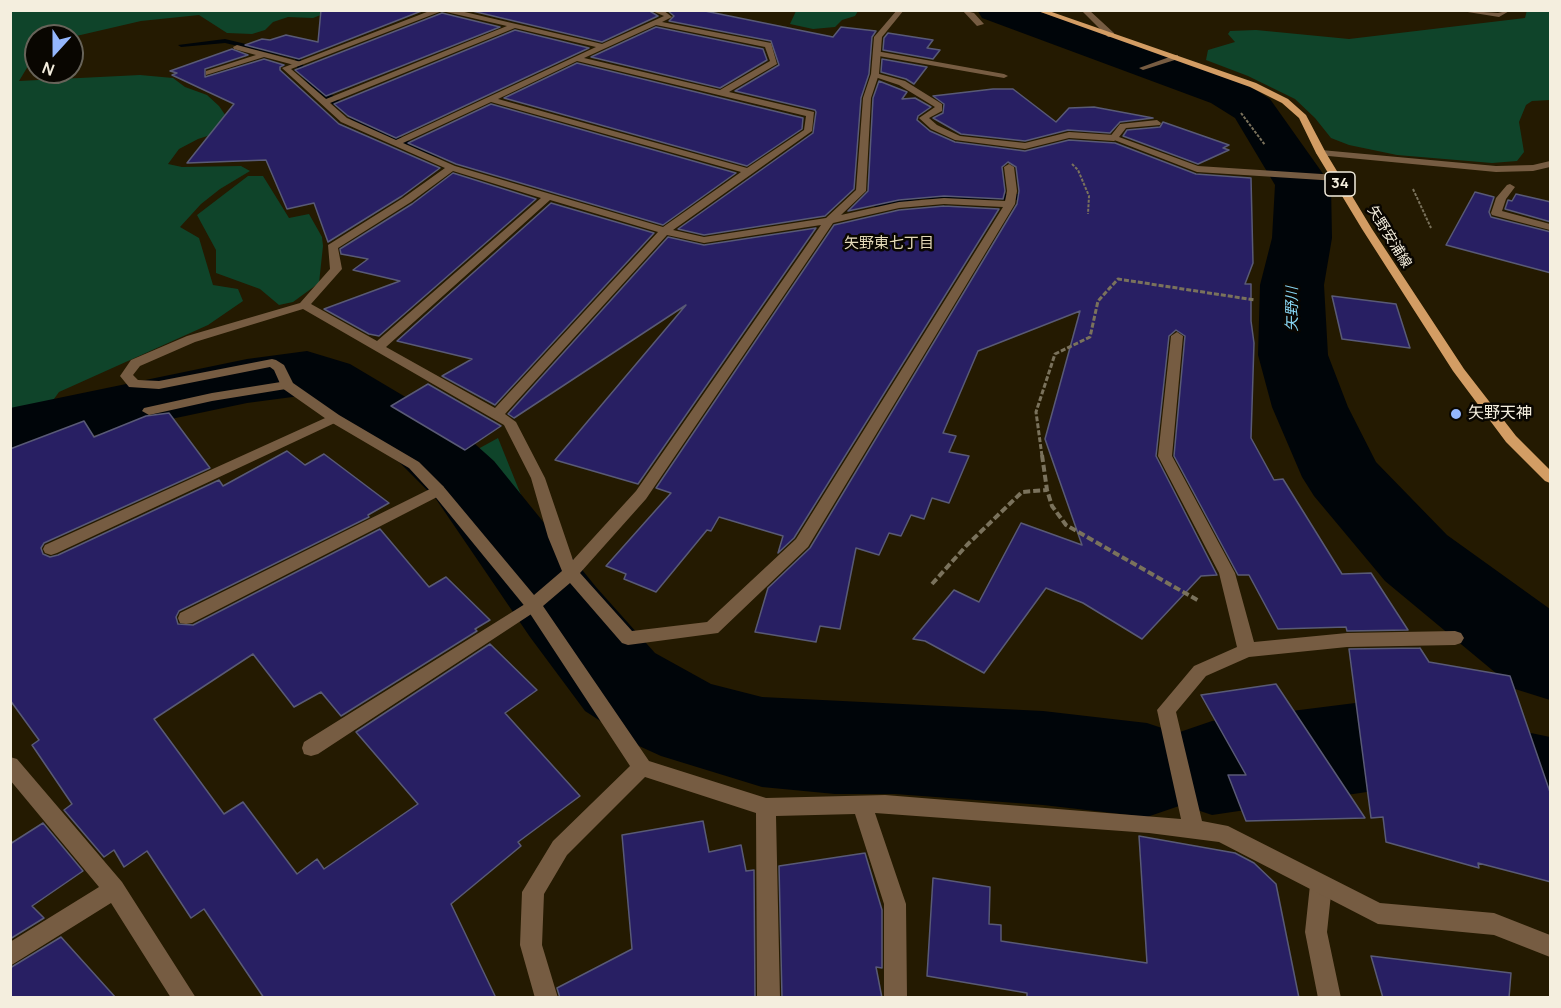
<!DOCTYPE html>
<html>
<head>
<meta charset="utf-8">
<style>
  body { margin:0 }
  #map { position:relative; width:1561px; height:1008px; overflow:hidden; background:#241a01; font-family:Manrope,sans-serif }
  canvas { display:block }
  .frame { position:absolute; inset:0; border:12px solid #f4eede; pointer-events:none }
  .north { position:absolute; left:24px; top:24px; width:60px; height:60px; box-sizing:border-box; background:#090601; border:2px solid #676359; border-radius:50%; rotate:201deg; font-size:16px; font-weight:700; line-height:24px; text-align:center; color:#f4eede }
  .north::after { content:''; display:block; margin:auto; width:21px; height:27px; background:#94b7fd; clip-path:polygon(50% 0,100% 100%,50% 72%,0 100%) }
</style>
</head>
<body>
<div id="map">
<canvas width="1561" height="1008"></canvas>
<div class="frame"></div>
<div class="north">N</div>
</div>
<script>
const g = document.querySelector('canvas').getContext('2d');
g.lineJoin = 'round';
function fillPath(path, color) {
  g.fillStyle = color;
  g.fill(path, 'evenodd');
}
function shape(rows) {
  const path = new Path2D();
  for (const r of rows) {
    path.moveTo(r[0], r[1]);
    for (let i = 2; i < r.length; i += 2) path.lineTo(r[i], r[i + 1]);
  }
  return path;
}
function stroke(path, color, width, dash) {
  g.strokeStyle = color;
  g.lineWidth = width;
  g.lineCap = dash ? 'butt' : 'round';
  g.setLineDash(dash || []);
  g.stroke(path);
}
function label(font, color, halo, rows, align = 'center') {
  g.font = font + ' Manrope,"Noto Sans JP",sans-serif';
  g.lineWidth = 5;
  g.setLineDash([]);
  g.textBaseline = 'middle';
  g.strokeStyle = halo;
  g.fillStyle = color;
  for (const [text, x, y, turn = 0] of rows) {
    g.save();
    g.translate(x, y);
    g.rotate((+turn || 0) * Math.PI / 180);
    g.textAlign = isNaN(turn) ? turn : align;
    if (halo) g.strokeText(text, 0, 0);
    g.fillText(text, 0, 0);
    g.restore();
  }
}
const green = shape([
  [1527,10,1550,11,1550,100,1532,101,1526,105,1519,122,1524,152,1517,161,1492,163,1397,155,1349,145,1331,138,1315,118,1295,99,1248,76,1206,60,1208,50,1235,42,1228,34,1230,31,1256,30,1349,39,1525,18],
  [11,11,359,11,331,11,313,18,288,17,273,22,265,30,252,34,227,33,199,15,141,21,72,37,36,36,36,53,19,81,140,75,173,78,185,87,207,95,219,106,230,122,220,132,198,139,179,149,168,164,182,167,241,166,250,171,220,189,201,204,180,227,199,238,213,285,238,289,243,301,208,325,59,392,41,417,11,429],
  [796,11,796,10,858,11,855,16,842,20,835,27,813,29,790,24],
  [248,176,263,176,289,218,309,214,322,237,323,246,319,283,293,302,279,305,260,289,216,273,216,250,197,215],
  [498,438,540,542,458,460]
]);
const stream = shape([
  [225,39,300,57,305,71,314,80,358,116,420,146,447,156,443,159,414,150,352,120,308,84,298,71,295,59,225,43,181,47,178,45,225,39],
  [922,193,1026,194,1040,199,1035,202,1026,200,922,199,877,208,872,205,922,193]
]);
const river = shape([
  [977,10,1035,10,1245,83,1270,99,1331,185,1332,238,1324,285,1328,355,1348,407,1376,462,1447,535,1550,609,1550,700,1515,689,1385,581,1314,496,1302,477,1272,407,1258,355,1260,285,1272,238,1275,185,1235,118,1211,103,982,18,977,10],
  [307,351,350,364,456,427,494,461,596,587,655,653,711,684,762,697,1043,711,1147,723,1177,733,1212,721,1387,699,1493,725,1550,737,1550,833,1493,821,1387,789,1212,815,1182,805,1147,817,1043,805,895,794,835,794,762,787,661,756,639,746,585,711,530,637,436,499,400,463,300,396,247,403,81,438,10,456,10,408,247,359,307,351]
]);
const building = shape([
  [321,10,424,10,299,59,245,45,262,39,270,40,286,35,318,42,321,10],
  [468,10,648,10,658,16,602,42,468,10],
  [667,10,700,10,833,37,841,27,876,31,872,37,869,74,861,98,854,189,825,216,704,235,678,229,813,133,816,112,815,110,735,91,779,65,771,41,669,21,674,16,667,10],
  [442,13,500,27,326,96,295,70,442,13],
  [656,27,763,49,767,60,720,88,591,57,656,27],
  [515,30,589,48,396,138,348,116,334,104,515,30],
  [888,33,933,40,927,48,940,50,933,59,883,50,884,38,888,33],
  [232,49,248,55,205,69,205,77,264,59,284,65,280,67,280,70,339,124,440,168,402,196,328,242,314,203,287,209,266,160,187,163,234,104,172,75,177,73,170,71,232,49],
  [882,59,927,67,914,84,906,79,881,72,882,59],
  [577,63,803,118,802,129,747,166,504,98,577,63],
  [879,81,907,92,902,99,915,98,931,107,918,116,917,120,930,131,955,142,1025,151,1069,140,1115,143,1196,174,1251,178,1253,263,1245,284,1251,284,1251,321,1254,343,1251,438,1274,480,1283,479,1342,574,1371,573,1408,630,1347,631,1346,627,1278,629,1249,575,1238,575,1174,456,1185,336,1176,330,1169,336,1156,456,1217,575,1201,576,1142,639,1083,603,1046,588,984,673,925,641,913,639,954,590,979,602,1021,523,1082,545,1045,439,1080,311,978,351,943,433,956,436,949,452,969,456,949,503,932,498,924,519,911,515,901,536,889,533,879,555,856,548,840,629,820,626,816,642,755,632,768,588,810,548,1017,204,1019,191,1016,167,1008,162,1002,167,1005,191,1003,199,944,196,899,200,848,211,868,191,873,98,879,81],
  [993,89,1013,89,1056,122,1069,108,1094,107,1153,118,1120,122,1110,133,1068,130,1025,141,961,134,933,118,943,113,944,104,933,96,993,89],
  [491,104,736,173,663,225,456,164,408,143,491,104],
  [1163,122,1229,145,1223,148,1229,150,1198,164,1123,136,1127,130,1160,127,1163,122],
  [453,173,536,199,379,336,369,334,324,309,400,281,353,270,368,259,341,254,340,249,412,204,453,173],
  [1475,192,1494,197,1489,212,1491,217,1551,232,1551,273,1446,245,1475,192],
  [1516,194,1551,202,1551,222,1505,209,1508,200,1512,201,1516,194],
  [551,203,654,233,495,405,442,376,472,359,397,341,551,203],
  [944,206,999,209,794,538,778,553,783,536,719,517,711,531,707,530,656,592,624,579,626,574,606,566,671,493,656,488,834,225,899,210,944,206],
  [816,228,638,484,555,460,686,305,514,418,508,414,668,237,704,245,816,228],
  [1332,296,1396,304,1410,348,1342,339,1332,296],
  [428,384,501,426,465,450,391,406,428,384],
  [169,413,210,468,44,543,41,548,43,554,50,557,58,555,219,480,223,486,287,451,305,465,324,454,389,503,368,515,369,517,179,611,176,617,178,624,193,625,380,529,429,587,446,577,490,620,475,629,477,631,341,716,321,692,294,707,253,654,154,719,224,814,243,802,297,874,317,859,324,869,418,804,356,732,490,644,537,690,505,713,580,796,518,842,521,846,451,904,496,998,264,998,204,909,191,918,147,851,124,867,114,850,104,857,64,810,72,804,32,745,39,740,10,700,10,449,84,421,94,437,146,416,169,413],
  [1420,648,1429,662,1510,676,1551,795,1551,882,1478,863,1479,868,1386,842,1383,817,1371,818,1349,649,1420,648],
  [1276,684,1365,818,1246,821,1228,775,1246,775,1201,695,1276,684],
  [703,821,709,852,741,845,746,871,754,870,755,998,560,998,557,988,632,949,622,835,703,821],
  [43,823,83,871,32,906,44,918,10,939,10,844,43,823],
  [1139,836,1235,853,1254,863,1276,884,1299,998,1027,998,1027,993,927,976,933,878,990,887,989,924,1001,925,1001,941,1147,963,1139,836],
  [865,853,882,910,882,968,876,967,882,998,782,998,779,866,865,853],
  [61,937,116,998,10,998,10,968,61,937],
  [1371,956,1511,973,1509,998,1383,998,1371,956]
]);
const pathFar2 = shape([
  [1241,113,1265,145],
  [1072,164,1078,170,1089,196,1088,214],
  [1413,189,1431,228]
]);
const pathFar1 = shape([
  [1042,456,1036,412,1055,354,1090,337,1098,301,1118,279,1255,300]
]);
const path = shape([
  [1042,455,1047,490,1052,506,1066,525,1199,601],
  [932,584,967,545,1022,492,1047,490]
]);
const service = shape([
  [962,10,974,13,984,24,977,26,962,10],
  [237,45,301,62,302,64,298,66,264,57,206,75,206,71,256,55,234,49,233,47,237,45],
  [876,51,1004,74,1008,76,1004,78,873,55,873,51,876,51],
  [872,72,905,81,942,104,942,111,929,118,937,125,960,136,1025,143,1069,132,1114,135,1119,138,1114,141,1069,138,1025,149,955,140,931,129,919,118,935,107,899,85,872,76,872,72],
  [287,381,294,385,292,388,212,401,149,415,142,411,144,408,212,393,287,381],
  [334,414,341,418,339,421,57,553,51,555,45,553,43,549,45,545,334,414],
  [438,485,443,486,445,490,443,494,192,623,186,624,180,623,178,618,180,613,438,485],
  [533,599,539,601,541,605,539,609,318,754,311,756,304,754,302,748,304,742,533,599],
  [1321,875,1328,878,1332,885,1327,932,1341,998,1318,998,1305,932,1310,885,1314,878,1321,875]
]);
const minor = shape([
  [432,10,456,10,602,44,664,16,650,10,663,10,672,17,662,22,771,43,777,64,729,92,814,112,812,131,673,230,704,237,826,218,856,190,863,98,871,74,874,37,897,10,904,10,882,37,879,74,871,98,866,191,841,215,899,202,944,198,1005,201,1007,191,1004,167,1009,164,1014,167,1017,191,1015,204,808,547,718,633,628,645,622,643,570,583,543,606,649,761,766,798,885,795,1181,819,1157,710,1194,666,1237,647,1219,573,1158,456,1171,336,1177,332,1183,336,1172,456,1235,573,1254,642,1347,633,1455,631,1461,633,1464,638,1461,643,1455,645,1347,647,1249,657,1206,676,1176,712,1202,821,1228,826,1380,903,1494,913,1550,935,1550,957,1494,935,1378,924,1219,842,1149,833,875,813,906,904,907,998,884,998,884,904,855,814,776,816,780,998,757,998,756,813,645,777,567,855,544,894,542,945,558,998,535,998,520,945,522,892,553,841,630,766,527,609,433,494,409,468,329,421,282,388,274,370,270,367,159,389,129,387,120,376,131,360,187,336,300,303,330,269,328,245,403,198,445,168,341,122,282,68,432,10],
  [442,11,507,26,326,99,291,69,442,11],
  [656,25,765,47,770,61,720,90,584,58,656,25],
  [515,28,596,47,396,140,347,118,330,103,515,28],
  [577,61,806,116,804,130,747,168,498,99,577,61],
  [491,102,741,172,663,227,455,166,403,143,491,102],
  [453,171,541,198,377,341,311,304,342,269,338,248,411,202,453,171],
  [550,200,658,232,495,408,386,347,550,200],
  [944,204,1003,207,796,539,707,622,632,631,580,573,646,499,833,223,899,208,944,204],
  [821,225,636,491,573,560,545,478,516,422,505,414,667,235,704,243,821,225],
  [303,309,504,425,531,478,548,537,562,571,534,595,443,486,419,462,339,415,293,383,284,365,276,360,272,359,159,381,138,380,133,375,140,366,195,342,303,309],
  [1081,10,1089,10,1114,33,1114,37,1108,37,1081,10],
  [1455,10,1498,13,1511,10,1499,17,1455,10],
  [1175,55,1178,55,1178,59,1143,70,1139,68,1175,55],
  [1157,120,1161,123,1160,125,1126,128,1119,137,1198,166,1337,175,1342,178,1337,181,1197,172,1109,138,1120,124,1157,120],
  [1321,150,1496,166,1533,165,1550,161,1550,167,1533,171,1496,172,1318,155,1316,153,1321,150],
  [1510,184,1515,187,1506,199,1502,211,1550,224,1550,230,1492,215,1491,213,1496,198,1507,185,1510,184],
  [10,757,17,759,122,882,196,998,171,998,111,903,10,966,10,942,99,887,10,780,10,757]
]);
const primary = shape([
  [1035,10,1046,10,1256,83,1288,99,1306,115,1326,153,1372,229,1464,369,1516,436,1550,470,1550,483,1545,481,1506,442,1453,371,1362,229,1316,153,1299,118,1282,103,1250,87,1035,10]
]);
const markers = [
  [1456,414,6,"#94b7fd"]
];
const farStreetnames = [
  ["矢野安浦線",1389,237,58]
];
const shields = [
  [1340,184,30]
];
const shieldNames = [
  ["34",1340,184]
];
const farNeighbourhoodnames = [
  ["矢野東七丁目",889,244]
];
const farWaternames = [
  ["矢野川",1293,309,-90]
];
const poiNames = [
  ["矢野天神",1468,414]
];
fillPath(green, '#0f442a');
fillPath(stream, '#000509');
fillPath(river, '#000509');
fillPath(building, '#281f63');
stroke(building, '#595a76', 1.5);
stroke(pathFar2, '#7a725c', 2, [3, 1.5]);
stroke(pathFar1, '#7a725c', 3, [5, 2]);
stroke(path, '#7a725c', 4, [7, 3]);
fillPath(service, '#765c42');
fillPath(minor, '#765c42');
fillPath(primary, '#d39d64');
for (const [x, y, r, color] of markers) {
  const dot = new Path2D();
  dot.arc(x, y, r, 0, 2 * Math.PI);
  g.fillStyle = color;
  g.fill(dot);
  stroke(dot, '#090601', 2);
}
label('14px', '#f4eede', '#090601', farStreetnames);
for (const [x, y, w] of shields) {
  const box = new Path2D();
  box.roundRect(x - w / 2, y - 12, w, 24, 4.5);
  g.fillStyle = '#090601';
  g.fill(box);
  stroke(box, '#f4eede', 1.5);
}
label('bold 15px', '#f4eede', null, shieldNames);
label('15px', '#e4d9b9', '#090601', farNeighbourhoodnames);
label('italic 15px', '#87d5f2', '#090601', farWaternames);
label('16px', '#f4eede', '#090601', poiNames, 'left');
</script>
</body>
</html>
